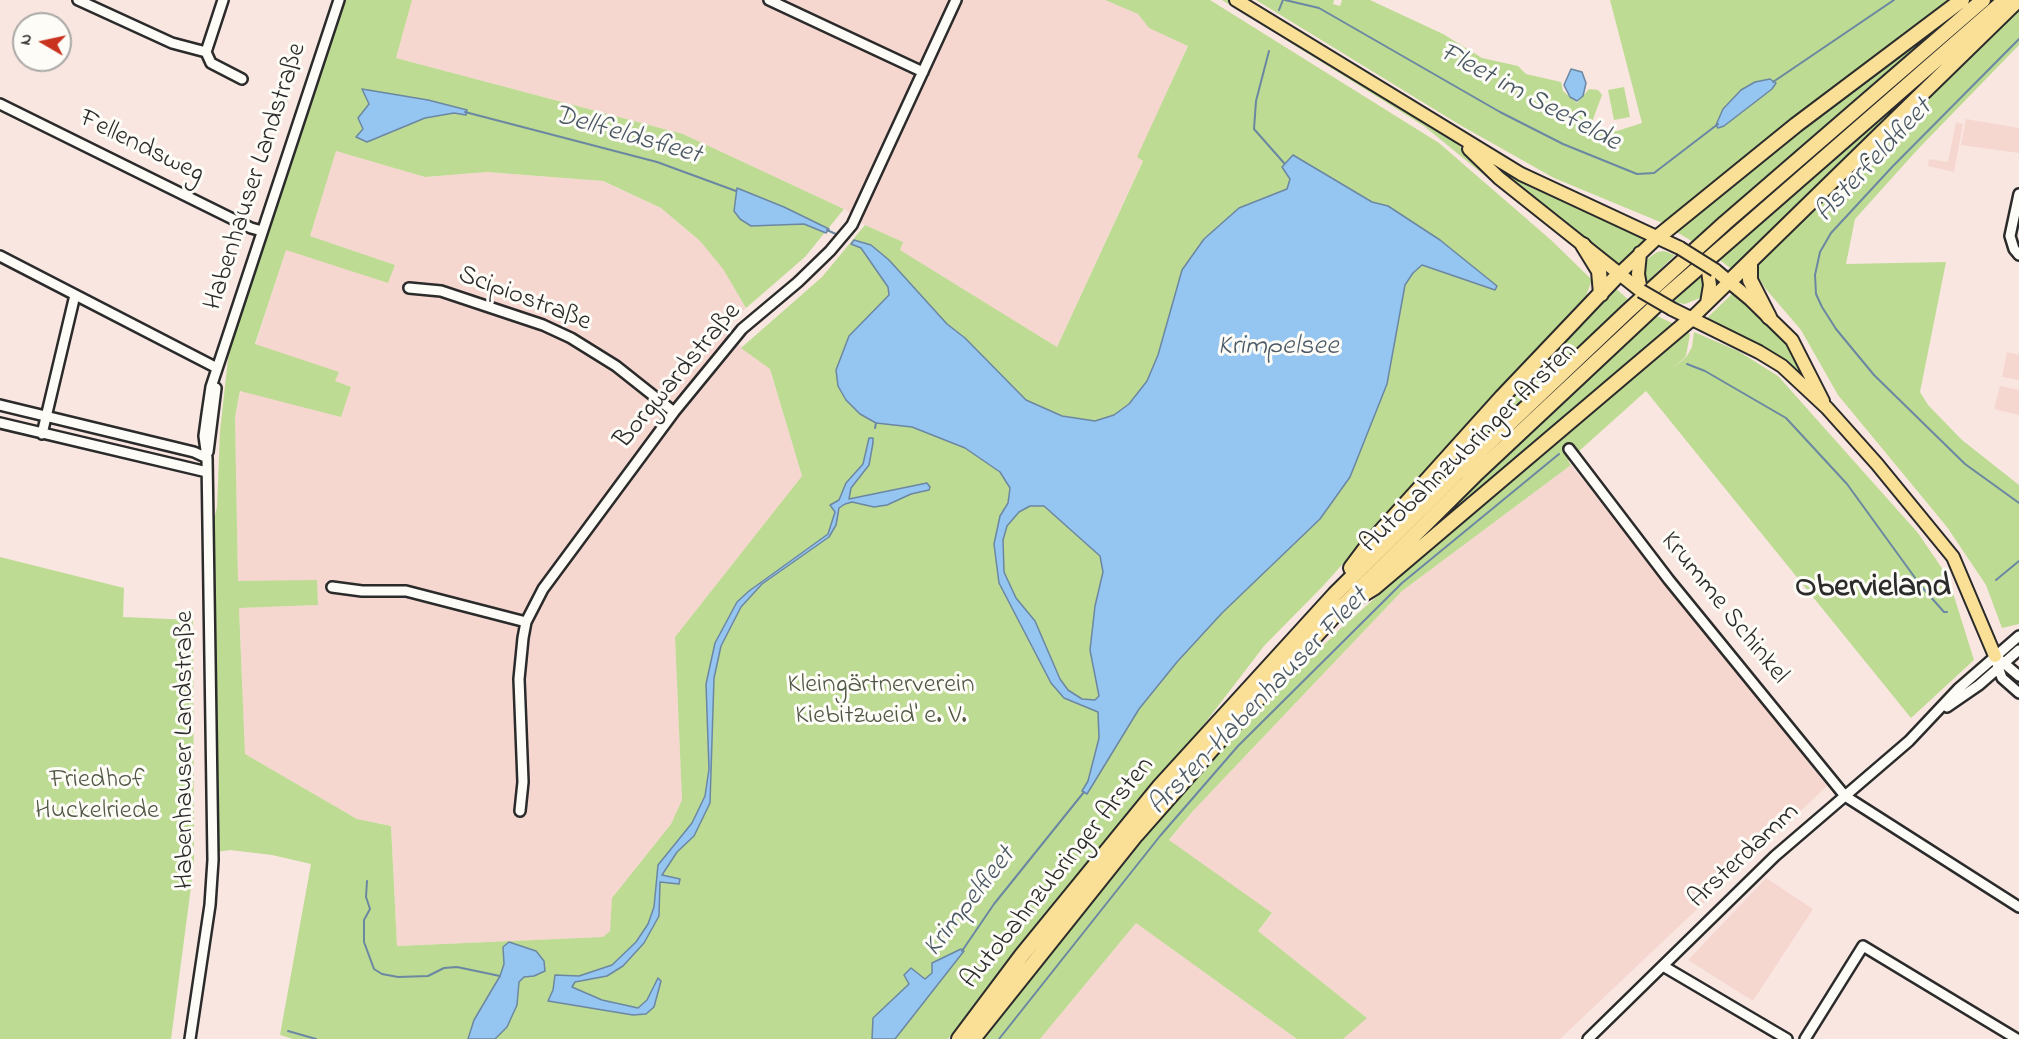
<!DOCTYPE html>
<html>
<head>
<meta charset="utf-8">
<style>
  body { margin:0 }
  #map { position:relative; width:2019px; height:1039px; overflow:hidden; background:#f9e6e0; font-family:"Indie Flower",sans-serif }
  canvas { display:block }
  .north { position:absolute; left:12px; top:12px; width:60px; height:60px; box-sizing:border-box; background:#fdfcf7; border:2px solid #a9a8a5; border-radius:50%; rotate:279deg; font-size:16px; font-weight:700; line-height:24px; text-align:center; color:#2b2b2b }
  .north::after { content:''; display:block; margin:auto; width:21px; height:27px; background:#c8321e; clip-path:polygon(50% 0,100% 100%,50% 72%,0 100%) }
</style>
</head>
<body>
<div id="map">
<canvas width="2019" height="1039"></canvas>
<div class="north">N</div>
</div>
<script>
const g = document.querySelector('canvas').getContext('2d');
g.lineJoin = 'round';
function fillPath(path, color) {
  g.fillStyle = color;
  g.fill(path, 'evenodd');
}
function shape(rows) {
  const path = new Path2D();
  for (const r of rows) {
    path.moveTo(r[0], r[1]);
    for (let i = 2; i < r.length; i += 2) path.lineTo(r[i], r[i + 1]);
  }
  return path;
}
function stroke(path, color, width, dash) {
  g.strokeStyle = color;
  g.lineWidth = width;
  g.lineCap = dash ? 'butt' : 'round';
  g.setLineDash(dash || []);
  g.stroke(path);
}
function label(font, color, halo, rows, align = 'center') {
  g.font = font + ' "Indie Flower",sans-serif';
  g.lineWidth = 6;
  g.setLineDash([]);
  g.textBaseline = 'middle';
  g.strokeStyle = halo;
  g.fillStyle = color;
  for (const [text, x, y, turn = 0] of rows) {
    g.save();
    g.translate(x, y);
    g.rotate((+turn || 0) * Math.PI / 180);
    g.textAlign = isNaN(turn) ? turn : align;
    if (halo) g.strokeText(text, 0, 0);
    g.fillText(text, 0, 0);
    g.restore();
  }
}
const built = shape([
  [412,0,1105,0,1138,14,1149,28,1188,45,1138,157,1143,160,1057,347,899,250,903,242,865,225,844,209,683,134,396,58],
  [1966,119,2019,128,2019,153,1961,145],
  [1956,122,1963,124,1954,172,1928,166,1929,159,1948,162],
  [336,151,425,177,487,172,602,181,661,208,700,241,723,269,746,308,723,332,770,369,802,476,675,637,682,800,671,824,612,898,612,918,610,931,604,937,397,946,391,826,357,819,245,754,239,608,318,605,238,581,235,417,241,390,286,249,388,283,395,265,310,236],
  [2007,352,2019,355,2019,380,2002,377],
  [2000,386,2019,390,2019,415,1994,409],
  [1571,465,1827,786,1560,1039,1343,1039,1366,1017,1258,931,1272,914,1169,841,1192,812,1402,591],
  [1766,878,1813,909,1753,1001,1688,960],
  [1136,923,1297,1039,1040,1039]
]);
const green = shape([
  [345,0,412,0,396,58,683,134,844,209,805,257,746,308,723,269,700,241,661,208,603,181,487,172,425,177,336,151,310,236,395,265,388,283,286,250,255,344,339,372,335,381,351,387,341,417,240,391,235,417,238,581,317,580,318,605,239,608,245,754,357,819,391,826,397,946,603,937,610,931,612,898,671,824,682,800,675,637,802,476,770,369,741,348,822,277,865,225,903,242,900,250,1057,347,1143,161,1137,157,1188,46,1149,28,1138,14,1105,0,1210,0,1439,143,1551,240,1592,280,1586,296,1459,432,1324,585,1264,646,1202,727,1097,851,948,1039,293,1039,280,1035,311,864,272,855,230,850,216,852,212,589,215,588,215,573,212,573,211,531,217,507,220,431,230,341],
  [1222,0,1228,0,1454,141,1545,225,1424,126],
  [1256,0,1334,0,1333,4,1340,6,1342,0,1370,0,1443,34,1482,58,1518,66,1526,74,1561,82,1563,91,1577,103,1589,89,1598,90,1602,95,1592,122,1597,129,1617,131,1642,123,1610,0,1951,0,1882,51,1665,224,1554,178,1460,125],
  [2019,10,2019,45,1919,148,1855,219,1846,264,1946,262,1920,392,1928,405,1962,440,2019,485,2019,624,2002,628,1986,585,1947,527,1838,395,1801,330,1765,288,1754,270],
  [1930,30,1934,35,1695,243,1675,231],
  [1965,44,1734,271,1716,257],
  [1624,87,1630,117,1614,120,1608,90],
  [1491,163,1598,218,1651,238,1619,269,1578,232,1511,182],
  [1664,251,1675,255,1646,283,1643,277,1646,260,1657,252],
  [1703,274,1705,279,1700,298,1685,304,1673,302],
  [1613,286,1631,302,1413,507,1410,504],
  [1734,292,1787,343,1803,374,1761,346,1706,319],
  [1653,314,1674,324,1429,532,1426,530],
  [1687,332,1690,334,1686,356,1671,370,1687,356,1692,347,1694,332,1738,351,1778,376,1918,533,1948,577,1974,660,1911,718,1646,391,1568,461,1571,465,1402,591,1192,812,1169,840,1272,913,1258,931,1367,1018,1343,1039,1297,1039,1136,923,1040,1039,983,1039,1152,829,1246,722,1341,628,1553,442,1677,337],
  [0,557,124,588,123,617,193,620,194,864,171,1039,0,1039]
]);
const water = shape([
  [1571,69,1582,72,1586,83,1583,96,1577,101,1570,97,1564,85,1571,69],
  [1770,79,1776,83,1772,89,1724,126,1718,128,1716,125,1723,109,1741,90,1755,82,1770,79],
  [362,89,428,100,467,110,466,115,454,113,425,118,367,142,356,137,363,129,358,118,369,104,362,89],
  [1293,155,1372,202,1388,206,1440,240,1497,286,1495,290,1422,265,1413,273,1405,285,1387,384,1350,477,1320,519,1222,613,1177,662,1139,709,1087,794,1082,791,1088,781,1099,738,1098,712,1064,698,1051,683,999,583,994,544,1000,516,1008,503,1010,488,1000,472,965,448,912,427,876,423,860,414,846,400,838,386,836,370,849,336,889,295,888,287,861,248,851,244,854,240,871,245,889,260,947,324,965,338,1026,400,1062,416,1095,421,1114,415,1129,404,1147,381,1158,355,1182,270,1204,239,1239,208,1287,189,1290,179,1282,167,1293,155],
  [1030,506,1044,506,1100,556,1103,572,1095,606,1090,650,1099,696,1095,700,1082,699,1068,690,1060,679,1035,621,1016,598,1004,572,1003,540,1007,526,1019,512,1030,506],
  [737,188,784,207,829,229,826,233,804,224,751,226,740,219,734,211,737,188],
  [869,438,873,438,873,443,869,465,851,488,849,499,927,483,930,487,929,490,911,494,887,505,874,507,852,502,845,504,839,508,836,525,829,537,762,584,741,607,721,646,714,678,710,803,694,836,677,852,662,875,680,879,679,884,660,882,659,916,644,943,623,966,607,976,575,982,572,987,602,1000,638,1008,647,1000,658,978,661,981,654,1007,646,1014,633,1015,548,1001,553,990,555,975,579,976,612,965,636,942,648,924,654,907,658,865,692,823,705,796,709,769,706,684,715,643,737,602,749,591,828,534,835,512,830,505,839,500,846,483,863,464,869,438],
  [509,942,536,951,544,961,545,971,534,976,524,977,519,982,517,1005,507,1027,495,1039,468,1039,474,1020,500,976,504,964,503,947,509,942],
  [961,949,964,951,895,1039,872,1039,873,1018,909,984,904,975,911,968,925,979,932,973,932,963,961,949]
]);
const stream = shape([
  [1285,0,1319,8,1500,112,1563,144,1637,174,1654,173,1718,124],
  [1279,10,1283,0],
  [2019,39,1893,166,1831,233,1820,252,1815,275,1816,294,1822,307,1836,329,1874,375,1965,464,2019,503],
  [1269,51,1256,101,1254,129,1284,163],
  [1773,82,1894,0],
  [465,112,657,162,736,191],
  [827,230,838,235],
  [1687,364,1705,371,1786,418,1847,484,1921,586,1944,612,1947,612],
  [875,428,876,423],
  [1996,580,2019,561],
  [367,881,366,897,370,909,364,920,364,942,374,969,382,974,398,977,428,976,444,968,457,967,500,976],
  [962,951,994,904,1084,792],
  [288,1031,316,1039],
  [999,1039,1160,836,1238,746,1402,583,1559,454]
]);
const minor = shape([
  [78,0,172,43,206,52,211,63,242,79],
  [769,0,923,72],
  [206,52,223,0],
  [0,104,251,228,262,231],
  [2019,194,2010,236,2014,249,2019,255],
  [0,256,217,368],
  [409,288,441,291,543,325,571,338,616,366,674,412],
  [0,405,194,452,207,458],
  [0,423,207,472],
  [42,434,75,295],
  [1569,449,1669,580,1845,796,2019,907],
  [208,452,216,388],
  [332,587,362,591,406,591,526,622],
  [1999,659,2019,676],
  [1997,664,2002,678,2019,693],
  [1947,707,1979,685,2019,650],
  [520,811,523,782,519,679,523,638,526,622,543,589,674,412,742,329,798,282,830,251,852,225,956,0],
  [1663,966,1787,1039],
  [190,1039,210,905,213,860,207,458,204,436,207,414,211,387,339,0],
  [1588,1039,1775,856,1909,741,1958,689,2019,636],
  [1805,1039,1863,946,2017,1039]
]);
const major = shape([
  [1236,0,1521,174,1680,248],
  [1469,149,1499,178,1641,291],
  [1640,253,1638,274,1641,291],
  [1715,270,1750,299,1792,340,1823,401],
  [1618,275,1658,237],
  [1707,303,1710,285,1707,264],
  [1672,309,1759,352,1782,366,1827,408,1877,464,1953,557,1995,656],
  [1692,318,1730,281]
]);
const highway = shape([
  [1658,237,1796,125,1962,0],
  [1583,245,1599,271,1601,294],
  [1750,262,1750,280,1769,317],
  [1730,281,2018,0],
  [1351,568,1366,548,1502,397,1618,275],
  [1362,595,1375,587,1692,318],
  [959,1039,1022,955,1160,786,1335,594,1455,475,1628,311,1725,223,1983,0],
  [973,1039,1136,835,1218,742,1342,607,1475,475,1666,296,2005,0]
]);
const majorBridge = shape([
  [1680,248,1715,270],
  [1641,291,1672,309]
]);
const streetNames = [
  ["Fellendsweg",141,148,26],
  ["Habenhauser Landstraße",257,177,-72],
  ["Scipiostraße",524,300,21],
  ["Borgwardstraße",679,377,-50],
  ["Autobahnzubringer Arsten",1470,449,-44],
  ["Krumme Schinkel",1723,609,51],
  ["Habenhauser Landstraße",187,750,-90],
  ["Arsterdamm",1745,857,-43],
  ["Autobahnzubringer Arsten",1059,874,-51]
];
const parkNames = [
  ["Kleingärtnerverein",881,687],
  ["Kiebitzweid' e. V.",881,718],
  ["Friedhof",97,782],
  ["Huckelriede",97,813]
];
const waterNames = [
  ["Fleet im Seefelde",1529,99,28],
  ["Dellfeldsfleet",627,137,16],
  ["Asterfeldfleet",1875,162,-47],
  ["Krimpelsee",1278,348],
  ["Arsten-Habenhauser Fleet",1260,703,-46],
  ["Krimpelfleet",971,903,-52]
];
const districtNames = [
  ["Obervieland",1873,590]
];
fillPath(built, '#f6d7d0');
fillPath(green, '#bddb93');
fillPath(water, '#95c5f1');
stroke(water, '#6b87a2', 1.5);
stroke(stream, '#6b87a2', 2);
stroke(minor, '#2b2b2b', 14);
stroke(major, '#2b2b2b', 16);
stroke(highway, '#2b2b2b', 18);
stroke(minor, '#fdfcf7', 9);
stroke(major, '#fadf96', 12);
stroke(highway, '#fadf96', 14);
stroke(majorBridge, '#2b2b2b', 16, []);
stroke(majorBridge, '#fadf96', 12);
label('27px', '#2b2b2b', '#fdfcf7', streetNames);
label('27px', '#505745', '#fdfcf7', parkNames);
label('italic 28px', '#4b5966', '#fdfcf7', waterNames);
label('bold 33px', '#2b2b2b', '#fdfcf7', districtNames);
</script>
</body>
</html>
